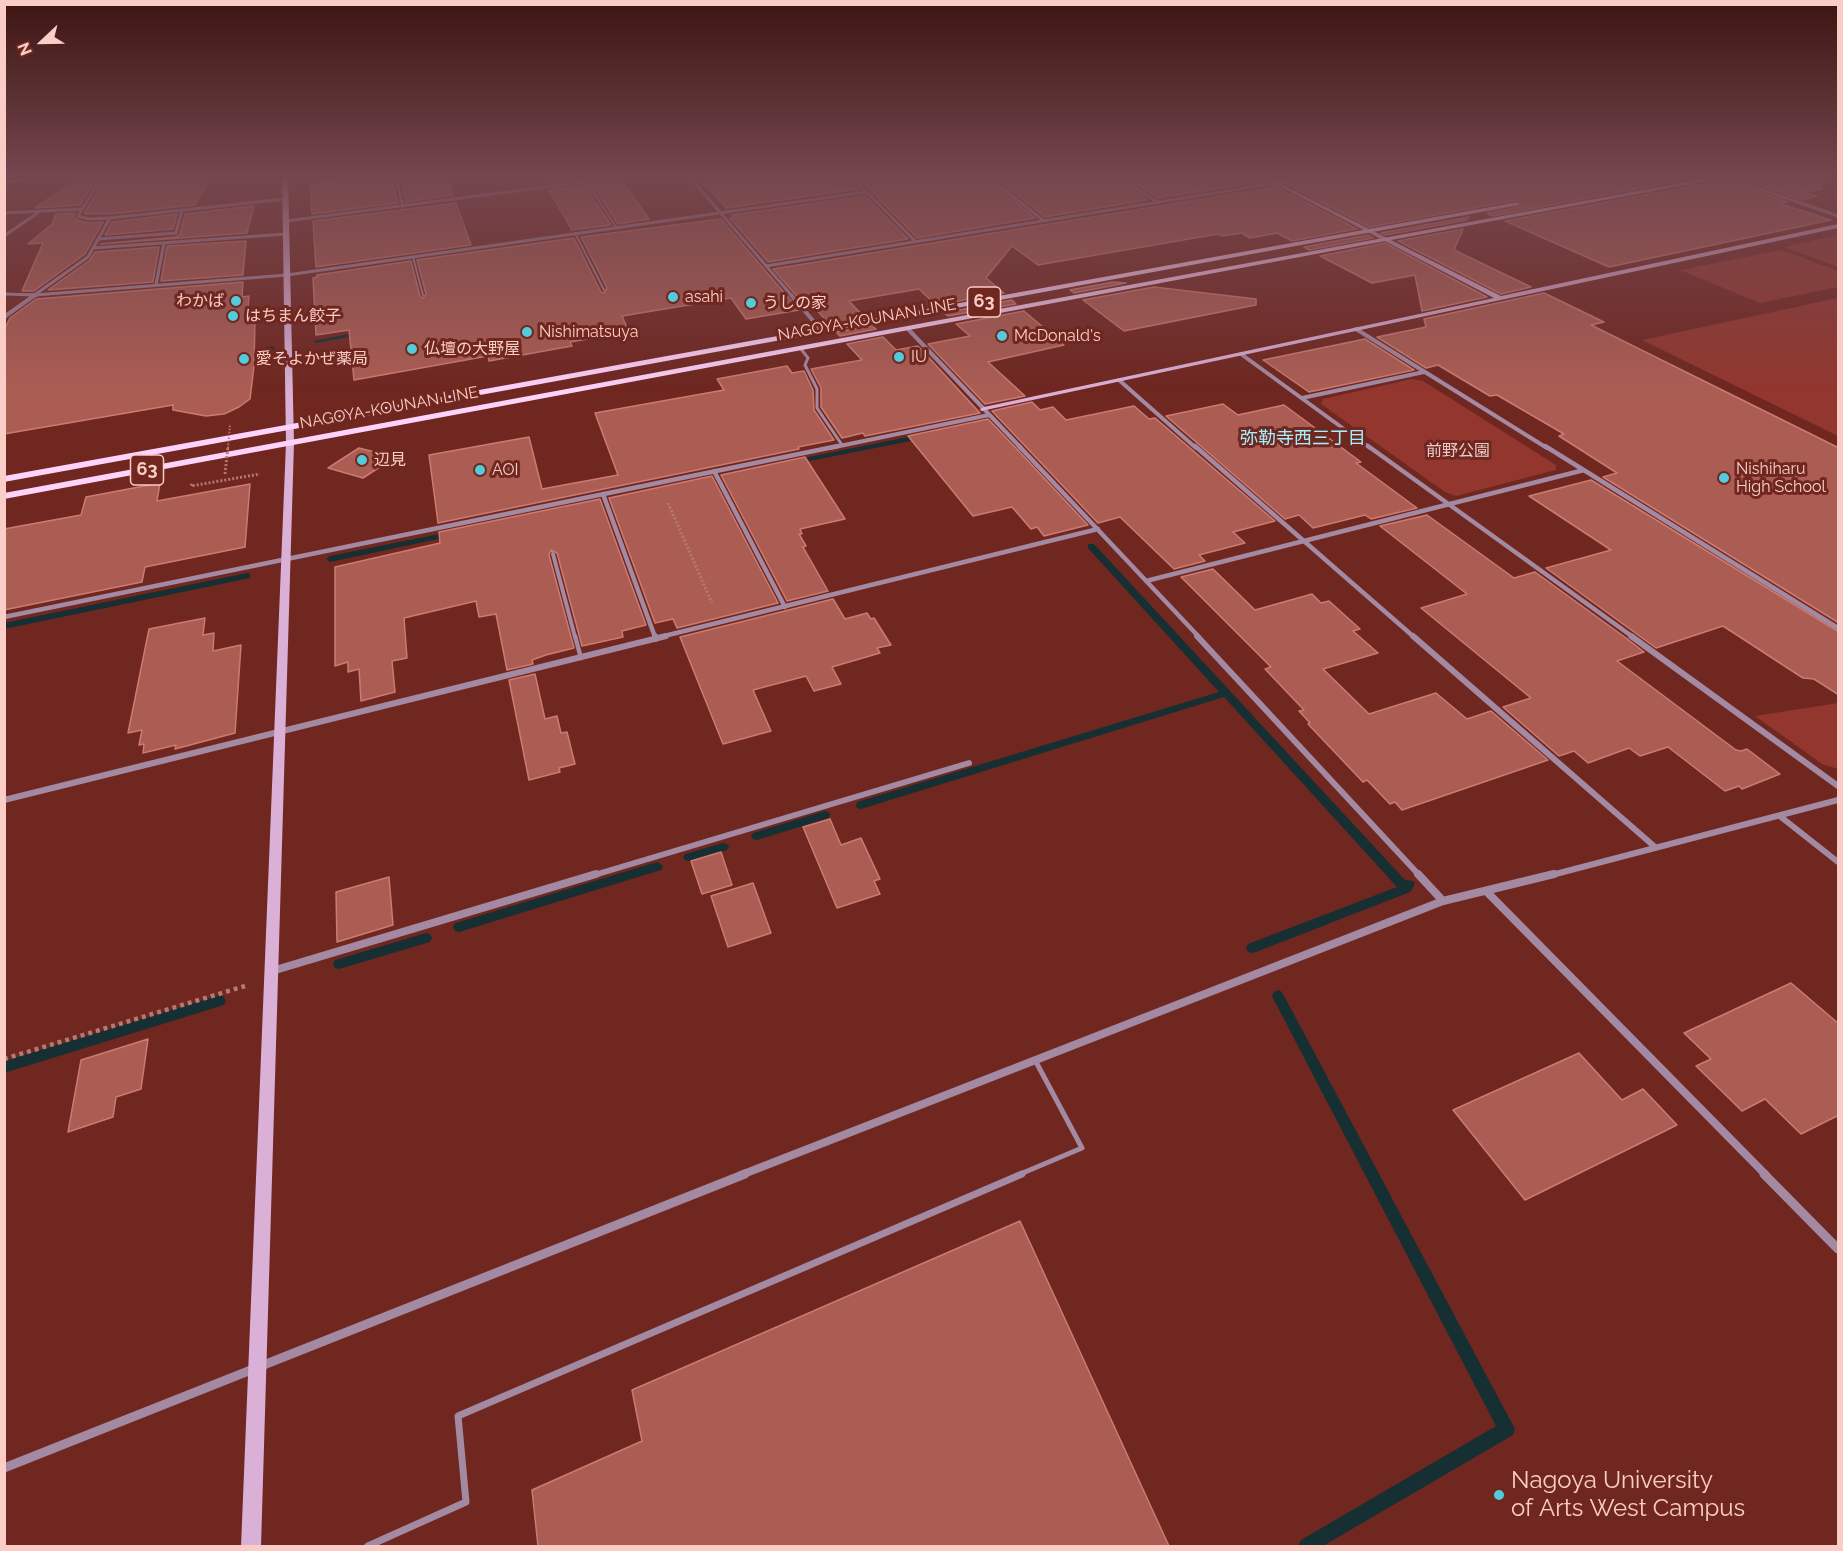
<!DOCTYPE html>
<html>
<head>
<meta charset="utf-8">
<style>
  body { margin:0 }
  #map { position:relative; width:1843px; height:1551px; overflow:hidden; background:#6f2720; font-family:Raleway,sans-serif }
  canvas { display:block }
  .frame { position:absolute; inset:0; border:6px solid #facdc6; pointer-events:none }
  .north { position:absolute; left:12px; top:12px; width:60px; height:60px; -webkit-text-stroke:4px #6f2720; paint-order:stroke; rotate:248deg; font-size:16px; font-weight:700; line-height:24px; text-align:center; color:#facdc6 }
  .north::after { content:''; display:block; margin:auto; width:21px; height:27px; background:#facdc6; clip-path:polygon(50% 0,100% 100%,50% 72%,0 100%) }
</style>
</head>
<body>
<div id="map">
<canvas width="1843" height="1551"></canvas>
<div class="frame"></div>
<div class="north">N</div>
</div>
<script>
const g = document.querySelector('canvas').getContext('2d');
g.lineJoin = 'round';
function fillPath(path, color) {
  g.fillStyle = color;
  g.fill(path, 'evenodd');
}
function shape(rows) {
  const path = new Path2D();
  for (const r of rows) {
    path.moveTo(r[0], r[1]);
    for (let i = 2; i < r.length; i += 2) path.lineTo(r[i], r[i + 1]);
  }
  return path;
}
function stroke(path, color, width, dash) {
  g.strokeStyle = color;
  g.lineWidth = width;
  g.lineCap = dash ? 'butt' : 'round';
  g.setLineDash(dash || []);
  g.stroke(path);
}
function label(font, color, halo, rows, align = 'center') {
  g.font = font + ' Raleway,"Noto Sans JP",sans-serif';
  g.lineWidth = 6;
  g.setLineDash([]);
  g.textBaseline = 'middle';
  g.strokeStyle = halo;
  g.fillStyle = color;
  for (const [text, x, y, turn = 0] of rows) {
    g.save();
    g.translate(x, y);
    g.rotate((+turn || 0) * Math.PI / 180);
    g.textAlign = isNaN(turn) ? turn : align;
    if (halo) g.strokeText(text, 0, 0);
    g.fillText(text, 0, 0);
    g.restore();
  }
}
const green = shape([
  [1838,235,1838,267,1784,247],
  [1781,250,1838,271,1838,287,1760,303,1680,270],
  [1838,298,1838,436,1642,340],
  [1412,379,1423,381,1556,465,1556,470,1456,496,1445,492,1321,404,1323,399],
  [1838,703,1838,769,1822,764,1755,716]
]);
const stream = shape([
  [341,175,345,175,350,211,348,212,346,211,341,175],
  [363,331,366,333,365,334,316,343,313,341,363,331],
  [272,346,274,347,274,349,242,355,239,353,272,346],
  [923,434,927,436,926,438,794,464,790,462,794,460,923,434],
  [454,531,457,531,457,535,330,562,326,559,330,556,454,531],
  [1088,544,1094,544,1405,880,1413,881,1415,884,1410,892,1256,952,1252,953,1248,952,1246,948,1248,944,1397,887,1224,697,861,809,857,808,856,805,857,802,1219,692,1088,548,1088,544],
  [247,573,250,574,250,578,4,629,4,623,247,573],
  [825,811,829,812,830,815,829,818,757,840,753,839,751,836,753,833,825,811],
  [723,843,727,844,729,847,727,850,689,861,685,860,683,857,685,854,723,843],
  [657,862,661,864,663,867,661,870,459,932,455,931,453,927,455,923,459,922,657,862],
  [426,933,430,934,432,938,430,942,339,969,335,968,333,964,335,960,339,959,426,933],
  [1278,990,1282,992,1515,1429,1513,1435,1323,1546,1298,1546,1301,1540,1496,1426,1274,1000,1272,996,1274,992,1278,990],
  [220,995,224,997,226,1001,224,1005,4,1073,4,1061,220,995]
]);
const building = shape([
  [119,175,212,175,195,205,110,214,84,214,106,177,119,175],
  [346,175,391,175,398,203,312,214,310,184,346,179,346,175],
  [399,175,446,175,453,195,406,202,399,175],
  [540,175,606,175,545,183,540,175],
  [697,175,846,175,859,189,726,208,697,175],
  [856,175,982,175,1035,218,917,238,856,175],
  [992,175,1111,175,1147,200,1045,217,992,175],
  [1122,175,1256,175,1265,181,1158,198,1122,175],
  [1330,175,1710,175,1493,216,1487,213,1520,207,1522,204,1518,200,1370,227,1288,185,1330,175],
  [1741,175,1820,175,1822,189,1804,192,1817,196,1802,200,1738,177,1741,175],
  [97,177,80,205,35,208,75,180,97,177],
  [1724,180,1788,202,1781,204,1831,220,1609,267,1505,221,1724,180],
  [622,181,649,219,618,224,594,187,590,186,588,191,611,225,572,230,549,190,622,181],
  [1276,187,1357,229,1292,241,1277,233,1250,238,1242,233,1221,236,1218,234,1038,265,1012,246,986,278,1004,293,936,305,919,289,849,301,865,318,829,324,815,308,808,309,773,269,1276,187],
  [865,196,908,239,768,262,730,218,734,217,732,215,865,196],
  [456,203,471,245,316,267,313,221,456,203],
  [254,206,247,233,100,244,176,237,180,234,185,214,254,206],
  [75,213,74,217,77,220,88,223,103,222,85,254,34,291,22,291,43,243,28,244,52,224,56,214,75,213],
  [177,214,173,229,105,235,112,222,177,214],
  [1469,217,1467,220,1386,235,1381,233,1469,217],
  [721,219,799,310,746,319,731,298,622,316,629,332,570,342,572,346,489,361,488,356,354,380,349,330,316,335,313,278,317,277,317,275,411,261,420,296,423,298,426,294,417,260,574,238,601,292,604,293,607,288,581,237,721,219],
  [1463,229,1454,250,1531,287,1501,294,1398,241,1463,229],
  [1368,235,1373,238,1309,250,1304,247,1368,235],
  [246,241,243,275,161,281,167,246,246,241],
  [1385,243,1487,297,1422,311,1415,275,1372,283,1320,256,1385,243],
  [159,247,153,282,48,290,90,260,95,252,159,247],
  [243,282,242,297,249,296,247,319,255,317,254,366,250,399,239,407,224,414,206,416,173,410,173,405,4,434,4,330,10,318,36,299,243,282],
  [1113,282,1126,283,1074,293,1070,290,1113,282],
  [1154,287,1256,299,1256,305,1124,331,1083,300,1154,287],
  [1544,293,1604,322,1591,325,1839,448,1839,623,1603,477,1617,473,1559,436,1564,434,1497,395,1490,396,1438,365,1426,368,1377,337,1426,327,1424,319,1544,293],
  [1012,300,1016,304,948,316,944,313,1012,300],
  [1024,311,1064,345,988,362,1025,396,985,404,928,344,970,336,956,324,1024,311],
  [872,326,876,329,840,336,836,332,872,326],
  [883,337,896,350,918,346,980,413,865,436,863,433,842,438,821,407,821,388,811,369,862,360,847,344,883,337],
  [1365,339,1414,370,1309,392,1263,360,1365,339],
  [787,366,792,373,804,371,813,390,814,410,834,440,798,447,799,449,438,523,429,455,529,437,542,489,618,475,595,413,724,390,717,379,787,366],
  [1032,402,1040,410,1053,407,1066,420,1134,406,1149,419,1155,418,1275,521,1233,532,1245,543,1199,555,1205,561,1174,569,1120,517,1098,523,992,411,1032,402],
  [1223,404,1238,415,1284,405,1361,462,1356,463,1417,508,1371,519,1365,515,1313,528,1299,515,1285,519,1166,416,1223,404],
  [988,419,1015,447,1088,525,1044,536,1037,527,1031,529,1012,507,973,516,908,436,988,419],
  [359,448,395,457,363,478,328,468,359,448],
  [805,457,845,519,800,529,802,534,799,534,806,546,803,547,828,591,787,601,721,475,805,457],
  [712,476,778,603,677,628,673,619,655,623,609,498,712,476],
  [1591,480,1839,632,1839,695,1814,679,1803,678,1723,626,1656,648,1546,568,1611,550,1529,496,1591,480],
  [160,483,157,501,250,484,245,547,145,567,142,582,4,610,4,529,81,515,86,497,160,483],
  [600,499,646,625,622,631,623,637,582,646,557,553,551,550,549,555,574,648,546,655,532,660,533,664,507,670,496,614,479,617,476,601,404,618,407,658,392,661,395,692,361,701,359,669,348,672,348,662,335,666,335,567,440,543,439,532,600,499],
  [1427,515,1514,578,1535,572,1626,638,1644,652,1617,661,1736,750,1741,751,1747,749,1780,774,1742,789,1739,786,1725,791,1668,747,1640,756,1629,748,1588,763,1574,751,1559,756,1503,707,1531,698,1421,608,1467,594,1380,526,1427,515],
  [1213,569,1255,610,1312,594,1321,603,1329,601,1360,629,1353,631,1378,653,1323,669,1369,714,1436,693,1467,719,1491,711,1548,760,1402,810,1395,802,1390,804,1367,780,1363,782,1308,724,1310,723,1299,711,1304,710,1265,669,1271,667,1181,577,1213,569],
  [833,599,845,619,867,613,871,619,874,618,891,645,877,648,880,653,832,667,841,684,814,691,806,676,753,690,771,731,723,744,680,637,833,599],
  [205,618,203,635,214,633,213,651,241,645,235,733,175,749,176,745,143,753,144,744,139,745,142,730,128,733,149,629,205,618],
  [535,674,545,719,557,716,561,733,567,732,575,764,559,768,560,772,529,780,509,680,535,674],
  [830,819,841,845,861,838,880,879,874,881,880,894,837,908,803,827,830,819],
  [721,852,732,885,702,894,691,861,721,852],
  [389,877,393,925,337,942,336,892,389,877],
  [753,883,771,933,728,947,711,896,753,883],
  [1791,983,1839,1024,1839,1115,1801,1134,1765,1099,1742,1111,1696,1066,1711,1059,1684,1033,1791,983],
  [148,1039,141,1089,116,1097,113,1117,68,1132,81,1060,148,1039],
  [1579,1053,1622,1100,1643,1089,1677,1125,1525,1200,1453,1110,1579,1053],
  [1020,1221,1169,1546,538,1546,532,1490,642,1441,632,1390,1020,1221]
]);
const pathFar1 = shape([
  [192,484,191,486,260,474],
  [668,503,712,603]
]);
const path = shape([
  [4,1059,245,986]
]);
const laneFar5 = shape([
  [591,189,616,227],
  [575,233,604,290],
  [413,257,423,295]
]);
const laneFar4 = shape([
  [801,349,808,358,805,365,817,389,817,408,842,445]
]);
const laneFar3 = shape([
  [553,554,575,637]
]);
const laneFar2 = shape([
  [575,636,581,658]
]);
const laneFar1 = shape([
  [1018,1175,1082,1148,1035,1060]
]);
const lane = shape([
  [368,1546,466,1502,458,1416,1022,1174]
]);
const streetFar5 = shape([
  [103,175,78,216,88,219,110,218],
  [395,175,403,206],
  [688,175,792,296],
  [850,175,915,241],
  [986,175,1044,221],
  [1115,175,1157,202],
  [1726,177,1838,216],
  [4,182,69,175],
  [4,213,82,209],
  [286,221,637,175],
  [4,236,39,212],
  [98,239,176,233,182,210],
  [93,248,286,234],
  [766,266,1276,183],
  [156,285,164,243],
  [4,294,35,295,287,275,866,192],
  [33,296,88,257,110,218,285,199]
]);
const streetFar4 = shape([
  [31,295,37,295],
  [791,295,822,331],
  [4,317,35,295],
  [908,329,1021,448],
  [1356,329,1547,448],
  [1241,354,1370,448],
  [1119,380,1196,448],
  [1302,398,1424,372],
  [830,448,989,415]
]);
const streetFar3 = shape([
  [1019,446,1199,637],
  [1195,446,1414,637],
  [1368,446,1633,637],
  [1545,446,1838,628],
  [714,471,785,607],
  [603,494,655,637],
  [1146,581,1584,470],
  [4,617,838,446],
  [660,637,1098,529]
]);
const streetFar2 = shape([
  [655,636,656,639],
  [1197,636,1420,876],
  [1413,636,1655,847],
  [1631,636,1838,786],
  [4,800,666,636],
  [1781,817,1838,862],
  [591,876,969,763],
  [1548,876,1838,800]
]);
const streetFar1 = shape([
  [1418,874,1443,901],
  [1487,892,1766,1175],
  [272,971,596,874],
  [741,1175,1443,901,1554,874]
]);
const street = shape([
  [1764,1174,1838,1249],
  [4,1468,745,1174]
]);
const secondary = shape([
  [282,175,288,175,294,443,261,1546,241,1546,286,443,282,175],
  [1258,175,1265,175,1276,181,1314,175,1328,175,1281,184,1501,296,1838,224,1838,228,981,411,980,409,984,407,1494,298,1258,175]
]);
const primary = shape([
  [1724,175,1739,175,4,499,4,493,1724,175],
  [1518,202,1520,205,4,482,4,476,1518,202]
]);
const pathBridgeFar1 = shape([
  [228,448,230,424]
]);
const pathBridge = shape([
  [225,474,228,446]
]);
const markers = [
  [673,297,6,"#53cbdb"],
  [236,301,6,"#53cbdb"],
  [751,303,6,"#53cbdb"],
  [233,316,6,"#53cbdb"],
  [527,332,6,"#53cbdb"],
  [1002,336,6,"#53cbdb"],
  [412,349,6,"#53cbdb"],
  [899,357,6,"#53cbdb"],
  [244,359,6,"#53cbdb"],
  [362,460,6,"#53cbdb"],
  [480,470,6,"#53cbdb"],
  [1724,478,6,"#53cbdb"],
  [1499,1495,6,"#53cbdb"]
];
const farPoinames = [
  ["asahi",685,297],
  ["わかば",224,301,"right"],
  ["うしの家",763,303],
  ["はちまん餃子",245,316],
  ["Nishimatsuya",539,332],
  ["McDonald's",1014,336],
  ["仏壇の大野屋",424,349],
  ["IU",911,357],
  ["愛そよかぜ薬局",256,359],
  ["辺見",374,460],
  ["Nishiharu",1736,469],
  ["High School",1736,487],
  ["AOI",492,470]
];
const farStreetnames = [
  ["NAGOYA-KOUNAN LINE",867,320,-10],
  ["NAGOYA-KOUNAN LINE",389,408,-10]
];
const farParknames = [
  ["前野公園",1458,451]
];
const shields = [
  [984,302,33],
  [147,470,33]
];
const shieldNames = [
  ["63",984,302],
  ["63",147,470]
];
const farNeighbourhoodnames = [
  ["弥勒寺西三丁目",1303,439]
];
const nearPoinames = [
  ["Nagoya University",1511,1481],
  ["of Arts West Campus",1511,1509]
];
fillPath(green, '#92362e');
fillPath(stream, '#162f33');
fillPath(building, '#ab5d53');
stroke(building, '#cd7b71', 1.5);
stroke(pathFar1, '#b47972', 3, [2, 2]);
stroke(path, '#b47972', 4.5, [4, 4]);
stroke(laneFar5, '#a389a2', 2);
stroke(laneFar4, '#a389a2', 3);
stroke(laneFar3, '#a389a2', 4);
stroke(laneFar2, '#a389a2', 4.5);
stroke(laneFar1, '#a389a2', 5);
stroke(lane, '#a389a2', 7);
stroke(streetFar5, '#a389a2', 3);
stroke(streetFar4, '#a389a2', 4);
stroke(streetFar3, '#a389a2', 4.5);
stroke(streetFar2, '#a389a2', 6);
stroke(streetFar1, '#a389a2', 8);
stroke(street, '#a389a2', 9);
fillPath(secondary, '#dab0d7');
fillPath(primary, '#fed3fb');
stroke(pathBridgeFar1, '#b47972', 2, [1.5, 1.5]);
stroke(pathBridge, '#b47972', 3, [2, 2]);
const sky = g.createLinearGradient(0, 0, 0, 392);
sky.addColorStop(0, '#3d1512');
sky.addColorStop(0.45, '#74474e');
sky.addColorStop(1, '#74474e00');
g.fillStyle = sky;
g.fillRect(0, 0, 1843, 392);
for (const [x, y, r, color] of markers) {
  const dot = new Path2D();
  dot.arc(x, y, r, 0, 2 * Math.PI);
  g.fillStyle = color;
  g.fill(dot);
  stroke(dot, '#6f2720', 2);
}
label('16px', '#facdc6', '#6f2720', farPoinames, 'left');
label('16px', '#facdc6', '#6f2720', farStreetnames);
label('16px', '#eccbc6', '#6f2720', farParknames);
for (const [x, y, w] of shields) {
  const box = new Path2D();
  box.roundRect(x - w / 2, y - 15, w, 30, 4.5);
  g.fillStyle = '#6f2720';
  g.fill(box);
  stroke(box, '#facdc6', 1.5);
}
label('bold 18px', '#facdc6', null, shieldNames);
label('18px', '#a0f0fd', '#6f2720', farNeighbourhoodnames);
label('24px', '#facdc6', '#6f2720', nearPoinames, 'left');
</script>
</body>
</html>
